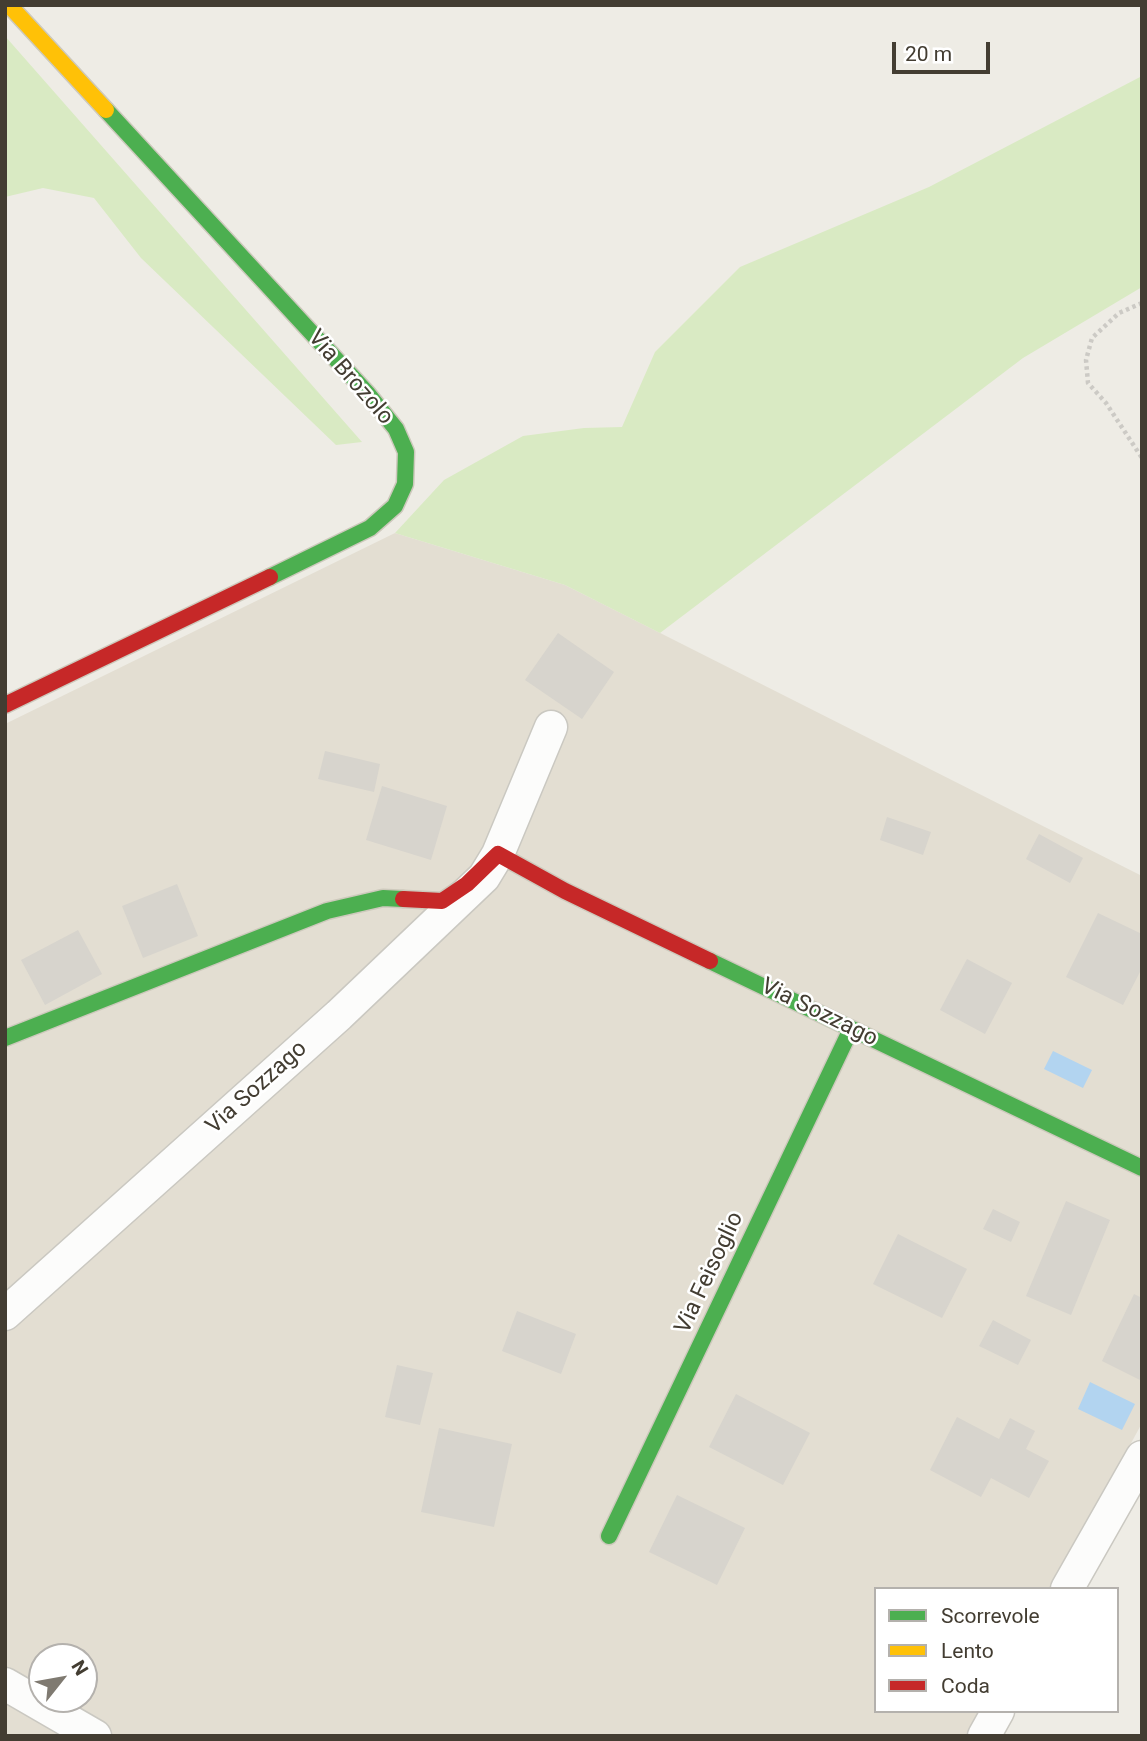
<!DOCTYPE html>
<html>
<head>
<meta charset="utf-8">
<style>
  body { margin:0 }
  #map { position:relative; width:1147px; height:1741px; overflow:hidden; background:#eeece5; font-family:Roboto,sans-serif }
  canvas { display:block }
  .frame { position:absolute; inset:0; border:7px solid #433d32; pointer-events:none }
  .legend { position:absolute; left:874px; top:1587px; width:245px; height:126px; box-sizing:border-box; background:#fff; border:2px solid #b4b1ad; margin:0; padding:9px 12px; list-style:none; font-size:21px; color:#433d32 }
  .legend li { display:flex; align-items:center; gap:14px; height:35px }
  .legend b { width:35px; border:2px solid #b4b1ad }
  .north { position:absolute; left:28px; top:1643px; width:70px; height:70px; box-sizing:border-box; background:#fff; border:2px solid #b4b1ad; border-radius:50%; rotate:59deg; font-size:19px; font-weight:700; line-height:28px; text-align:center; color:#433d32 }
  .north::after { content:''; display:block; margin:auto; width:24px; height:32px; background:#7f7a71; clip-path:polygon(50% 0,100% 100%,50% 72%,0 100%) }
  .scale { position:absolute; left:892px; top:42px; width:98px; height:32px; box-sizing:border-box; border:4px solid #433d32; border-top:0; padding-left:9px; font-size:21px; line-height:24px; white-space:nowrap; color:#433d32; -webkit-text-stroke:5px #fff; paint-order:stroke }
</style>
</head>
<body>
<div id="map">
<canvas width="1147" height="1741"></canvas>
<div class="frame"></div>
<ul class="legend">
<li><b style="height:9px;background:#4caf50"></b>Scorrevole</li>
<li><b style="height:9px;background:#ffc107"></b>Lento</li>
<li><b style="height:9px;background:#c62828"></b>Coda</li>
</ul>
<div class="north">N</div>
<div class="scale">20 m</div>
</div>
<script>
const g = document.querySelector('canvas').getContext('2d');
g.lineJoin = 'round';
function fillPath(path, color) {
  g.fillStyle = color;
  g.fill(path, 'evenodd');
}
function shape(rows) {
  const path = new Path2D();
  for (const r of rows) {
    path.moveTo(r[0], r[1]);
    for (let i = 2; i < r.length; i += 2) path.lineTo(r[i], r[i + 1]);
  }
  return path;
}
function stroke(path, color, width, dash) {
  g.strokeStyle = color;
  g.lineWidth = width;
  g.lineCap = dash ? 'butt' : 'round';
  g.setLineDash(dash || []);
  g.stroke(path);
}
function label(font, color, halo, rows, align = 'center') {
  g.font = font + ' Roboto,sans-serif';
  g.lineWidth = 5;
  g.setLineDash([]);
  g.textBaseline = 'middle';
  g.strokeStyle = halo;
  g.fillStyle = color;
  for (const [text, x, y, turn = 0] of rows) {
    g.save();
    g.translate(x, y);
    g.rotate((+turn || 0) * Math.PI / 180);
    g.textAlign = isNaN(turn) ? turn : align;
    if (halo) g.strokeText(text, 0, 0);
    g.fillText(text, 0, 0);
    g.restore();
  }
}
const residential = shape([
  [395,533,565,585,1142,876,1142,1423,1052,1589,876,1589,876,1711,985,1711,972,1736,5,1736,5,724],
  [42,1657,84,1657,84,1699,42,1699]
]);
const green = shape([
  [5,36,362,442,336,445,141,258,94,198,43,188,5,197],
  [1142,76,1142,287,1023,358,660,633,565,585,395,533,444,480,523,436,584,428,622,427,655,352,740,267,929,187]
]);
const water = shape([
  [1053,1051,1092,1070,1083,1088,1044,1069],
  [1090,1382,1135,1404,1122,1430,1078,1409]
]);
const building = shape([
  [558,633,614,672,582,719,525,680],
  [325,751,380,764,374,792,318,779],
  [382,786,447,806,431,860,366,840],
  [887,817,931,832,923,855,880,840],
  [1039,834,1083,858,1070,883,1026,859],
  [177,884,198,936,143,958,122,906],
  [1098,913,1142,934,1142,968,1123,1005,1066,977],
  [78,930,102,974,45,1005,21,960],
  [967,959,1012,983,985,1034,940,1010],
  [1066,1201,1110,1220,1071,1315,1026,1296],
  [993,1209,1020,1222,1011,1242,983,1229],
  [898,1234,967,1269,942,1318,873,1284],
  [1134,1294,1142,1298,1142,1381,1102,1361],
  [517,1311,576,1334,561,1374,502,1351],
  [993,1320,1031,1340,1018,1365,979,1346],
  [397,1365,433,1373,420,1425,385,1417],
  [736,1394,810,1433,783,1485,709,1447],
  [957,1417,999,1439,1010,1418,1035,1431,1026,1449,1049,1461,1029,1498,991,1478,981,1497,930,1470],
  [439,1428,512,1444,494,1527,421,1512],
  [677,1495,745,1528,717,1585,649,1552]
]);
const path = shape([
  [1142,303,1119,313,1092,338,1086,360,1088,383,1106,403,1142,458]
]);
const street = shape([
  [5,1314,339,1015,484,877,498,854,551,727],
  [1067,1589,1142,1457],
  [5,1684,95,1736],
  [984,1736,998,1711]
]);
const fast = shape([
  [106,110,368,394,396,429,406,452,405,484,395,506,370,528,270,577],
  [710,961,1142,1168],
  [5,1038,327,911,383,898,403,899],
  [609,1536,851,1029]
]);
const slow = shape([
  [9,5,106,110]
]);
const jam = shape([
  [5,705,270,577],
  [403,899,442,901,467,884,498,854,565,891,710,961]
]);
const streetNames = [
  ["Via Brozolo",350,378,49],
  ["Via Sozzago",819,1013,26],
  ["Via Sozzago",257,1088,-42],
  ["Via Feisoglio",710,1273,-65]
];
fillPath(residential, '#e3ded2');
fillPath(green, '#d9eac3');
fillPath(water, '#b2d4f0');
fillPath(building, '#d7d4cd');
stroke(street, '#cac8c1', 35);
stroke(fast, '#cdc9bc', 19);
stroke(slow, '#cdc9bc', 19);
stroke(jam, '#cdc9bc', 19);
stroke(path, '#cccac5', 4.5, [3.5, 3.5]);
stroke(street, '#fcfcfb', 32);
stroke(fast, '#4caf50', 16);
stroke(slow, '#ffc107', 16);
stroke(jam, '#c62828', 16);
label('23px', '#433d32', '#fff', streetNames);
</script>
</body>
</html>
